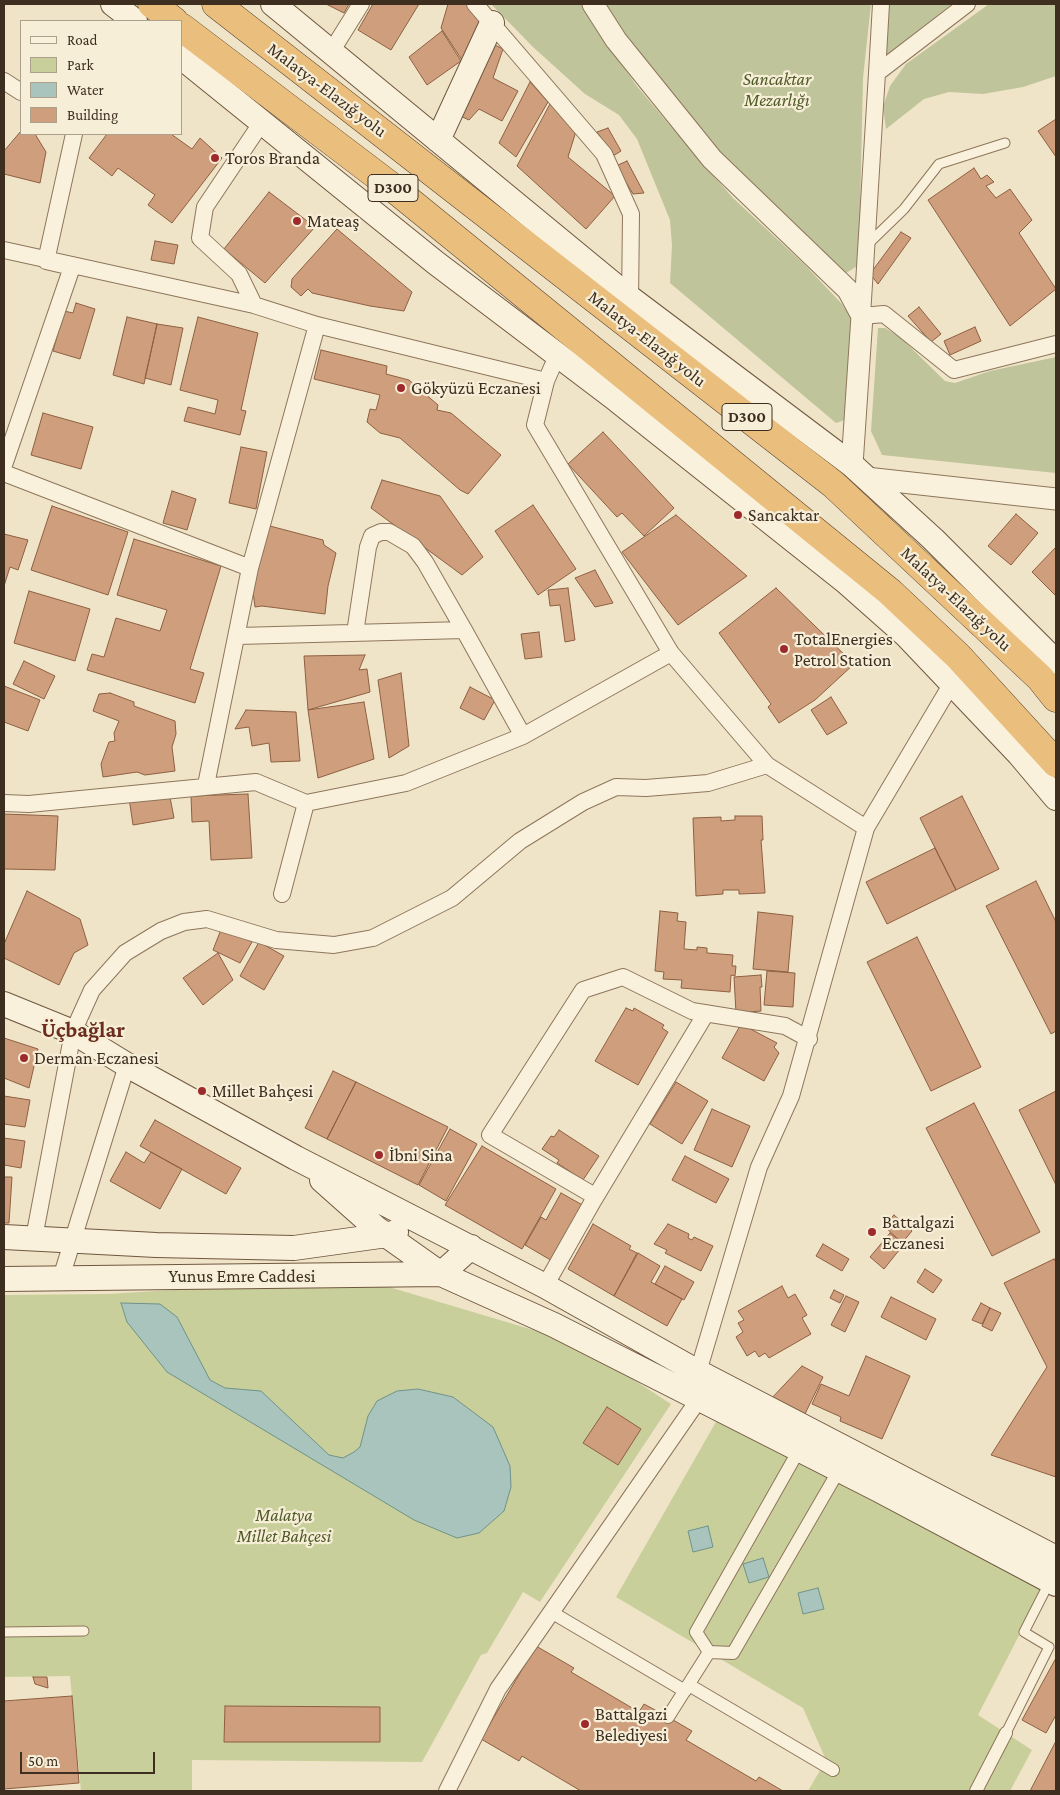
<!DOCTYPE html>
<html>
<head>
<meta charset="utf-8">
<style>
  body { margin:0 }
  #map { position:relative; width:1060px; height:1795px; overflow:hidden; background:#f0e4c8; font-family:"Crimson Pro",serif }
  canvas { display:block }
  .frame { position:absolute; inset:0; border:5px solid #3d2e20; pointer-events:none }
  .legend { position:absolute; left:20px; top:20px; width:162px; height:115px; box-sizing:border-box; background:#f7eed8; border:1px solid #ada18e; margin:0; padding:6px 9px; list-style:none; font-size:15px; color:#3d2e20 }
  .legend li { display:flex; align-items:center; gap:10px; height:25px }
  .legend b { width:25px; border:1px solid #ada18e }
  .scale { position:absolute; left:20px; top:1752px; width:135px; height:22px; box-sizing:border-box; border:2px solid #3d2e20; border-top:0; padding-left:6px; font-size:15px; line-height:18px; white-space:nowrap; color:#3d2e20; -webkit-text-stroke:4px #f7eed8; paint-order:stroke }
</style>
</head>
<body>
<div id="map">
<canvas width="1060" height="1795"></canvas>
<div class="frame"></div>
<ul class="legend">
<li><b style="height:6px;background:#faf1dc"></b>Road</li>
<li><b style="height:14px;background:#c9cf9b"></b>Park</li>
<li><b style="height:14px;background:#a9c4bc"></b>Water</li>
<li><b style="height:14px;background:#cf9f7d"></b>Building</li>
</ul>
<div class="scale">50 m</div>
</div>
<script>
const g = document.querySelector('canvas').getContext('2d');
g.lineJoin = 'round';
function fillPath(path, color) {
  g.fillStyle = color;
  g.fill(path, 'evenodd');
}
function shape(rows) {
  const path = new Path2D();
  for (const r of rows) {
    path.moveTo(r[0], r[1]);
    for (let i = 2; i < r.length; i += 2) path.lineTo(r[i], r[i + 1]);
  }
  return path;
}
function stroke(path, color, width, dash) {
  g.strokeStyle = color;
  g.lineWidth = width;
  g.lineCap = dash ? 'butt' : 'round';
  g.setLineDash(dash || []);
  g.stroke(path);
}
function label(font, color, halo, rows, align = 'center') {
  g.font = font + ' "Crimson Pro",serif';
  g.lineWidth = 4.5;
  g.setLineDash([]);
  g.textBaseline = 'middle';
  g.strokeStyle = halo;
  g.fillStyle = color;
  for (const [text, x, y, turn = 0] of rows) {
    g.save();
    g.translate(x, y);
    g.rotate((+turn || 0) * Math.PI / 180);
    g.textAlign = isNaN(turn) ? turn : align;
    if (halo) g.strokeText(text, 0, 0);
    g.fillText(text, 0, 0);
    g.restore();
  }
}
const green = shape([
  [389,1287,540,1332,608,1363,671,1404,540,1602,523,1592,487,1653,481,1655,422,1762,192,1760,192,1791,81,1791,70,1676,4,1677,4,1295,108,1294,188,1289],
  [717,1420,1043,1589,978,1715,1032,1750,1010,1791,808,1791,826,1760,803,1708,616,1597]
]);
const cemetery = shape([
  [491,4,581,4,636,85,667,122,733,198,804,264,841,303,852,317,845,420,836,423,670,283,672,245,670,220,637,139,619,115,585,94,533,47],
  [601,4,871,4,863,78,859,260,856,267,846,273,837,268,722,156,646,66],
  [889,4,952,4,885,56],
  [989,4,1056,4,1056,76,1023,87,983,94,949,92,924,99,886,129,883,107,890,86,906,64],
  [878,328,885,328,901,338,945,381,955,383,990,371,1056,357,1056,473,882,455,871,431]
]);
const water = shape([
  [121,1303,160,1304,177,1317,210,1380,225,1388,261,1391,329,1455,343,1458,354,1452,360,1447,368,1416,377,1401,397,1391,418,1389,453,1397,493,1427,510,1466,511,1487,504,1511,479,1533,457,1538,414,1520,167,1372,127,1322,121,1303],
  [708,1526,713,1547,693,1552,688,1531,708,1526],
  [763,1558,769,1577,749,1583,743,1564,763,1558],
  [818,1588,824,1609,803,1614,798,1593,818,1588]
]);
const building = shape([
  [326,4,349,4,344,13,326,4],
  [373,4,419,4,391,50,358,30,373,4],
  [448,4,467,4,486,23,466,66,441,28,448,4],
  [442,31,461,61,427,85,409,57,442,31],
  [487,41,503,49,493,78,518,91,502,121,479,109,469,120,454,113,487,41],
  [530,82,548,102,516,157,499,143,530,82],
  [551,102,577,128,568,157,615,196,586,229,517,166,551,102],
  [1056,119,1056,157,1038,131,1056,119],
  [608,128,621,151,613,156,597,132,608,128],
  [21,131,21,134,35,134,46,152,40,183,4,174,4,151,21,131],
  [107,134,171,134,192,149,200,138,222,158,172,223,148,205,155,195,118,168,112,176,89,158,107,134],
  [627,161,644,193,633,194,616,166,627,161],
  [974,168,981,179,987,175,994,182,986,186,996,198,1010,189,1032,220,1019,233,1056,289,1010,326,928,200,974,168],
  [269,192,315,227,265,283,224,249,269,192],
  [337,229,412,292,404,311,370,306,312,293,308,289,301,296,291,287,292,279,337,229],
  [901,232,911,238,878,284,870,274,901,232],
  [155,241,178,245,174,264,151,260,155,241],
  [76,303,95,309,80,359,53,351,64,311,73,313,76,303],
  [919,307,941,334,931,342,908,316,919,307],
  [127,317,157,324,144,384,113,375,127,317],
  [198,317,258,333,241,410,246,411,240,435,184,421,188,407,215,414,218,400,180,390,198,317],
  [157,324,183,328,171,385,145,378,157,324],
  [975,327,981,341,950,355,944,341,975,327],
  [321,350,387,366,386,374,409,380,438,405,437,410,451,413,501,455,468,494,460,490,400,438,380,433,367,422,370,409,376,410,380,395,314,379,321,350],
  [43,413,93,427,81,469,31,455,43,413],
  [603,432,674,508,644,536,622,513,617,517,568,464,603,432],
  [241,447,267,452,256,509,229,503,241,447],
  [382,480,440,496,483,557,462,575,371,508,382,480],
  [172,491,196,499,187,530,163,523,172,491],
  [533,505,576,569,538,595,495,531,533,505],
  [52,506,128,532,108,595,31,570,52,506],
  [1016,514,1038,533,1011,565,988,546,1016,514],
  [676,515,747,576,678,625,622,552,676,515],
  [263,526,270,526,323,540,324,545,336,553,328,586,325,614,262,606,255,607,250,568,263,526],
  [4,534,28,540,18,570,10,567,4,586,4,534],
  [134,539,221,566,190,669,204,673,195,703,87,670,92,654,104,657,116,618,160,631,167,610,117,595,134,539],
  [1056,547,1056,596,1032,572,1056,547],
  [595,570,613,603,595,607,575,578,595,570],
  [568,588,575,640,565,642,560,605,550,606,548,590,568,588],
  [776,588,854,664,815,700,779,723,768,707,771,704,719,633,776,588],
  [29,591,90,609,75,661,14,643,29,591],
  [539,632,542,657,525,659,521,634,539,632],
  [365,655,359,670,367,669,370,692,308,710,304,656,365,655],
  [24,661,55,676,44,699,13,684,24,661],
  [401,673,409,746,389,758,378,680,401,673],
  [4,686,40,700,28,731,4,722,4,686],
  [470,687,495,700,484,720,460,708,470,687],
  [110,693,134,702,134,706,175,721,176,734,172,747,175,771,145,775,137,772,103,777,101,764,109,742,115,741,114,733,119,721,93,711,99,694,110,693],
  [831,697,847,723,827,735,811,710,831,697],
  [364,702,374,759,318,778,308,710,364,702],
  [246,710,296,712,300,761,271,762,269,743,252,746,249,727,235,729,246,710],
  [169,792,174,818,133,825,129,798,169,792],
  [248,794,252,858,211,860,209,821,192,822,191,796,248,794],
  [962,796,999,869,956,890,920,818,962,796],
  [4,814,58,816,55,870,4,869,4,814],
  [735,816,762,816,763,840,761,840,765,893,739,894,739,890,723,890,723,894,696,896,693,818,721,817,721,821,735,820,735,816],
  [935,848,956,890,887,924,866,882,935,848],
  [1036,881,1056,922,1056,1031,1051,1034,986,906,1036,881],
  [27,891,80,919,88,945,74,953,59,985,4,958,4,944,27,891],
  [660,911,678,913,677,921,686,922,684,949,697,950,697,947,707,948,707,953,733,955,732,966,736,966,735,976,731,975,730,992,681,988,682,980,663,979,664,972,655,971,660,911],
  [758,912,793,916,788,972,753,969,758,912],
  [222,927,252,942,240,963,213,950,222,927],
  [917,937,981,1067,931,1091,867,962,917,937],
  [259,942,284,956,264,990,240,976,259,942],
  [218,953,233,980,203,1005,183,978,218,953],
  [767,971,795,973,793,1007,764,1005,767,971],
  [761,975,762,987,760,987,761,1011,736,1013,734,977,761,975],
  [626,1008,633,1011,634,1008,664,1025,662,1028,668,1032,638,1085,595,1061,626,1008],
  [741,1024,777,1043,774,1047,779,1053,764,1081,722,1058,741,1024],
  [4,1038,38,1049,29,1088,4,1078,4,1038],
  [333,1071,356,1082,327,1139,305,1128,333,1071],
  [356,1082,448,1127,418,1185,327,1139,356,1082],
  [676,1082,708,1101,682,1144,650,1124,676,1082],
  [1056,1091,1056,1185,1019,1110,1056,1091],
  [4,1096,30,1100,25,1127,4,1124,4,1096],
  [974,1103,1040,1232,992,1256,926,1128,974,1103],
  [712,1109,750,1126,732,1167,694,1150,712,1109],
  [155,1120,241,1168,226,1194,140,1146,155,1120],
  [450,1129,477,1144,446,1201,419,1185,450,1129],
  [559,1130,599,1156,583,1180,557,1163,559,1160,542,1149,551,1136,554,1137,559,1130],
  [4,1138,25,1141,21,1168,4,1165,4,1138],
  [482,1146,556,1189,522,1249,445,1205,482,1146],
  [126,1152,144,1163,151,1152,182,1169,160,1209,110,1181,126,1152],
  [685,1156,729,1179,716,1203,672,1180,685,1156],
  [4,1177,12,1177,9,1223,4,1223,4,1177],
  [561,1193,586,1207,554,1262,525,1245,541,1217,546,1220,561,1193],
  [894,1215,912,1231,902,1243,884,1226,894,1215],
  [593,1224,631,1246,629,1249,637,1253,614,1296,568,1269,593,1224],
  [668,1224,689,1234,688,1238,692,1240,694,1237,713,1246,701,1271,665,1253,667,1250,654,1244,668,1224],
  [890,1233,904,1244,884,1269,870,1257,890,1233],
  [823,1244,849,1259,842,1271,816,1256,823,1244],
  [638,1253,660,1266,651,1282,682,1299,667,1326,614,1296,638,1253],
  [1054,1259,1056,1262,1056,1477,991,1455,1047,1367,1004,1283,1054,1259],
  [665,1266,694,1282,684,1300,655,1284,665,1266],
  [925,1269,942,1280,933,1293,917,1282,925,1269],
  [782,1286,788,1298,795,1294,807,1315,802,1318,811,1334,769,1358,765,1353,759,1357,755,1351,747,1356,736,1337,743,1332,738,1323,744,1320,738,1311,782,1286],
  [834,1290,844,1295,840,1303,830,1298,834,1290],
  [846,1296,859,1302,845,1332,831,1325,846,1296],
  [891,1297,936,1319,926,1340,881,1317,891,1297],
  [981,1303,990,1308,982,1324,972,1320,981,1303],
  [990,1308,1001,1313,992,1331,982,1326,990,1308],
  [866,1356,910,1376,882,1439,840,1421,841,1417,812,1404,821,1384,849,1396,866,1356],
  [802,1366,823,1377,803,1418,769,1401,802,1366],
  [607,1407,641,1429,618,1465,583,1443,607,1407],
  [536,1646,574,1668,571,1672,639,1712,644,1704,668,1717,692,1731,686,1740,756,1781,759,1777,783,1791,581,1791,522,1756,519,1761,481,1739,536,1646],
  [1056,1658,1056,1715,1046,1733,1022,1720,1056,1658],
  [33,1677,47,1677,48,1688,35,1684,33,1677],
  [72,1696,79,1783,4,1789,4,1701,72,1696],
  [225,1706,380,1707,380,1742,224,1742,225,1706],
  [1056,1741,1056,1791,1030,1791,1056,1741]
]);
const service = shape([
  [867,245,904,209,939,164,1005,143],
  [4,1632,84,1631],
  [1006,1733,1049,1647,1024,1632,1050,1581]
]);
const pedestrian = shape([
  [551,1612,685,1691],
  [709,1652,733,1653,839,1470],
  [709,1652,696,1632,799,1450],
  [689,1685,833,1770],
  [668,1717,709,1652],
  [976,1791,1006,1733]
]);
const minor = shape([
  [475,4,604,154,631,214,630,303],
  [967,4,877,73,862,316,884,314,954,370,1056,344],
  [331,52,361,4],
  [877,73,881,4],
  [4,81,21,92],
  [4,250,254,305,317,325,546,381,557,356],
  [254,305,239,274,200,238,205,207,262,122],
  [546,381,535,425,671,653,767,765,866,828],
  [4,465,72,267,46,261,74,134],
  [4,473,250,568],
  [355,633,368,547,372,536,381,532,389,532,413,546,425,562,464,630],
  [238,636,464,630,523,736],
  [206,785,250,568,317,325],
  [4,803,29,804,256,782,306,803,406,783,523,736,671,653],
  [282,894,306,803],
  [593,1201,705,1015],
  [34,1238,73,1032,92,990,125,953,161,931,184,922,207,919,276,940,334,945,373,938,452,898,520,841,583,802,616,787,646,788,708,783,767,765],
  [61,1278,127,1065],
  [545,1286,593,1201,593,1195,490,1135,583,990,623,977,692,1011,785,1026,809,1039],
  [698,1372,759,1167,791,1096,866,828,952,683],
  [447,1791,498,1689,699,1399]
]);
const tertiary = shape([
  [593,4,616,40,712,159,848,290,862,316,852,465],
  [866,478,1056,499]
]);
const secondary = shape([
  [113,4,135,21],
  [273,4,630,298,852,465,933,539,1056,662],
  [181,57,436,263,617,400,845,581,906,635,1019,754,1056,798],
  [438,140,492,23],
  [4,1004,73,1032,127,1065,296,1158,545,1286,698,1372,1056,1558],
  [322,1180,376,1228,441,1274,554,1325,879,1490,1056,1584],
  [4,1237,156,1245,294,1248,387,1235,396,1232],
  [4,1279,441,1274,471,1247]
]);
const trunk = shape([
  [152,4,174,21],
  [216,4,833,484,1040,678,1056,698],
  [181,27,392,187,890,592,958,656,1056,763]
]);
const markers = [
  [215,158,5,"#9e2a2b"],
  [297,221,5,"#9e2a2b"],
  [401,388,5,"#9e2a2b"],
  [738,515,5,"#9e2a2b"],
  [784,649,5,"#9e2a2b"],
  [24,1058,5,"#9e2a2b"],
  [202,1091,5,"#9e2a2b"],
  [379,1155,5,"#9e2a2b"],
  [872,1232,5,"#9e2a2b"],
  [585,1724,5,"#9e2a2b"]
];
const shields = [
  [393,188,50],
  [747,417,50]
];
const shieldNames = [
  ["D300",393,188],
  ["D300",747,417]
];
const parkNames = [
  ["Sancaktar",777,79],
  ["Mezarlığı",777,100],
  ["Malatya",284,1515],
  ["Millet Bahçesi",284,1536]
];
const streetNames = [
  ["Malatya-Elazığ yolu",327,90,37],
  ["Malatya-Elazığ yolu",647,339,38],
  ["Malatya-Elazığ yolu",956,599,43],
  ["Yunus Emre Caddesi",242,1276]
];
const poiNames = [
  ["Toros Branda",225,158],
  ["Mateaş",307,221],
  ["Gökyüzü Eczanesi",411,388],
  ["Sancaktar",748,515],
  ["TotalEnergies",794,639],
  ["Petrol Station",794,660],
  ["Derman Eczanesi",34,1058],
  ["Millet Bahçesi",212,1091],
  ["İbni Sina",389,1155],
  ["Battalgazi",882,1222],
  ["Eczanesi",882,1243],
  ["Battalgazi",595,1714],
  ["Belediyesi",595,1735]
];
const districtNames = [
  ["Üçbağlar",83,1030]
];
fillPath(green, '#c9cf9b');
fillPath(cemetery, '#bfc49a');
fillPath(water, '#a9c4bc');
stroke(water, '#6f938a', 1);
fillPath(building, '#cf9f7d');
stroke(building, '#8d5f41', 1);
stroke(service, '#8d765c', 11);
stroke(pedestrian, '#8d765c', 14);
stroke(minor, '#8d765c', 18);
stroke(tertiary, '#8d765c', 23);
stroke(secondary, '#6f573f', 26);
stroke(trunk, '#5b4430', 29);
stroke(service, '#faf1dc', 9);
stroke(pedestrian, '#faf1dc', 12);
stroke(minor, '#faf1dc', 16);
stroke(tertiary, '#faf1dc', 21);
stroke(secondary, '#faf1dc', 24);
stroke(trunk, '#eabe7c', 28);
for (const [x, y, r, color] of markers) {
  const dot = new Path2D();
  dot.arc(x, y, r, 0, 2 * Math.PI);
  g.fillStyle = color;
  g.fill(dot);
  stroke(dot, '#f7eed8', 2);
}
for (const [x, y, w] of shields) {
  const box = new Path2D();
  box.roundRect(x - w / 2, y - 13.5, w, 27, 4);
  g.fillStyle = '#f7eed8';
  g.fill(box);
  stroke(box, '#3d2e20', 1);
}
label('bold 16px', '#3d2e20', null, shieldNames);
label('italic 18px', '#4d5a26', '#f7eed8', parkNames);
label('18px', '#3d2e20', '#f7eed8', streetNames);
label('18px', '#3d2e20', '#f7eed8', poiNames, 'left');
label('bold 22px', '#6b2e1e', '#f7eed8', districtNames);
</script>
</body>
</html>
